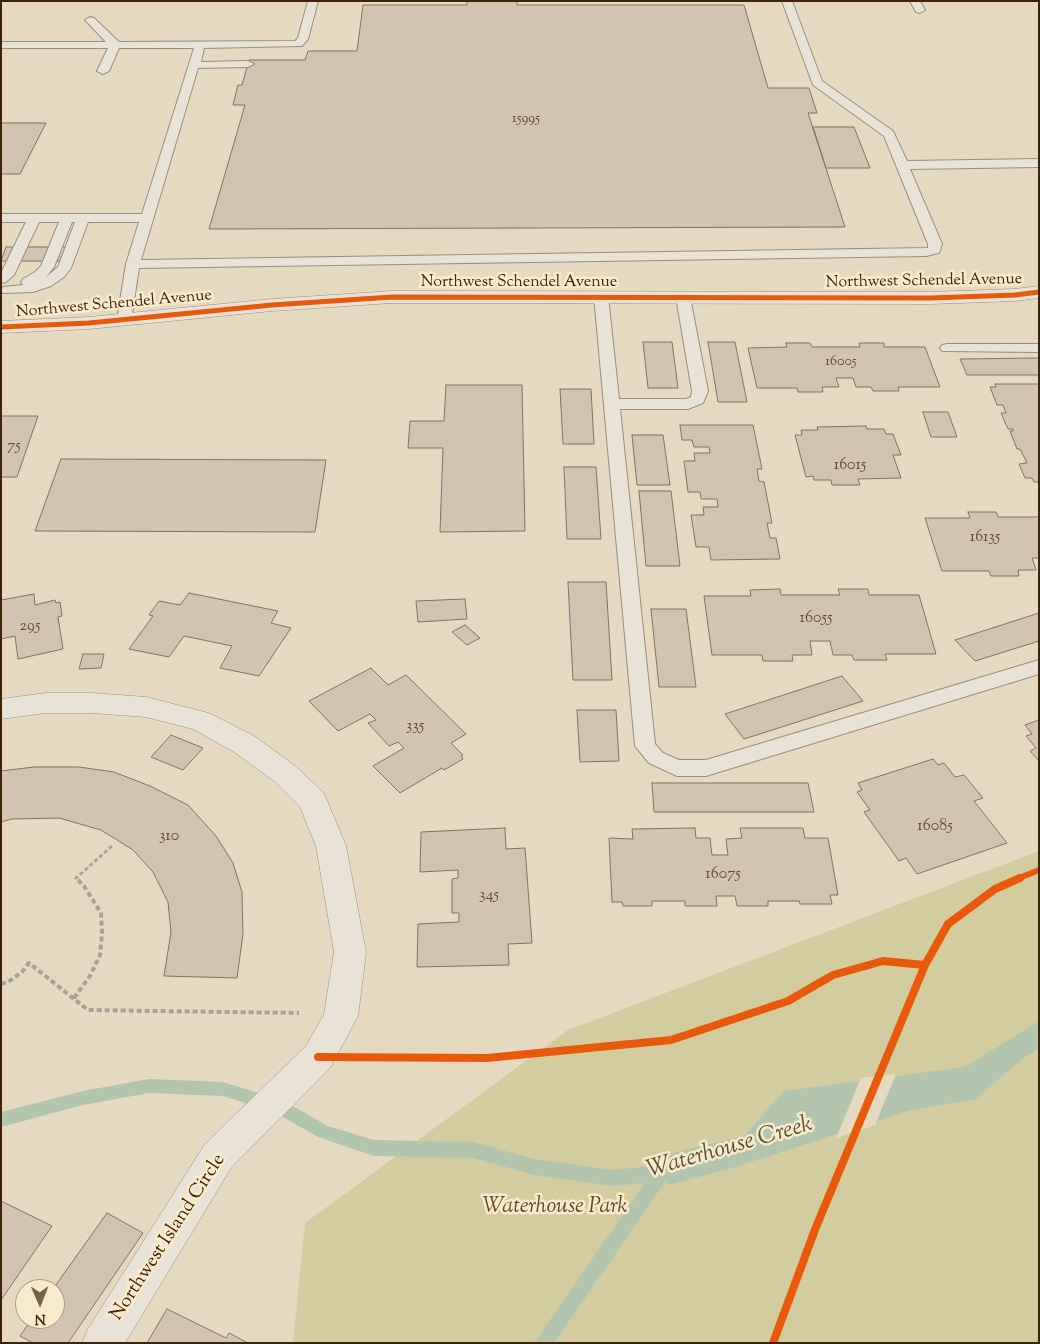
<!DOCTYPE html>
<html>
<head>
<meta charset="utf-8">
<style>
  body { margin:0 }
  #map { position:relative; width:1040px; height:1344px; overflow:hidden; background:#e5dabf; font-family:"Sorts Mill Goudy",serif }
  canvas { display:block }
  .frame { position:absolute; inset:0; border:2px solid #3e2306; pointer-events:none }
  .north { position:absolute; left:15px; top:1279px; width:50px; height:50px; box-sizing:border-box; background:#f8ebcb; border:1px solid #ae9b7c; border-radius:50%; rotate:179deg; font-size:14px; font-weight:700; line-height:20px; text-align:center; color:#3e2306 }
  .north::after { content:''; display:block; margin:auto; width:18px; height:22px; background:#786347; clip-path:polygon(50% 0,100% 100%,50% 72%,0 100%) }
</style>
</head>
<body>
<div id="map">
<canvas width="1040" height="1344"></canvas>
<div class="frame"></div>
<div class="north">N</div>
</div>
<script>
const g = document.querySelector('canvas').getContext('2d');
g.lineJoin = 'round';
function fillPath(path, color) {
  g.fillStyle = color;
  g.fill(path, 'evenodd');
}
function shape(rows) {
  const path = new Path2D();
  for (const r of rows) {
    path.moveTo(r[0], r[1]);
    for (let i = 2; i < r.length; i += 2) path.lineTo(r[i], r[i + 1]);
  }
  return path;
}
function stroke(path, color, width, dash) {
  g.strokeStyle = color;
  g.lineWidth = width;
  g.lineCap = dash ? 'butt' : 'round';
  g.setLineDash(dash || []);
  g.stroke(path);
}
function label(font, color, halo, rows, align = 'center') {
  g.font = font + ' "Sorts Mill Goudy",serif';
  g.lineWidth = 5;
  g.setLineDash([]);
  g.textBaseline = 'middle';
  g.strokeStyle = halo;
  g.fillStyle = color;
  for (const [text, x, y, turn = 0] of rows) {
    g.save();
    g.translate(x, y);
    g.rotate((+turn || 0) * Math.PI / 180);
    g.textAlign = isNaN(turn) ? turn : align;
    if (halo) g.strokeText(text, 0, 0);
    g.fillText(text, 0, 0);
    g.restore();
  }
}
const green = shape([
  [1039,851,1039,1343,293,1343,305,1223,568,1030]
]);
const water = shape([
  [1039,1021,1039,1049,1022,1059,976,1099,908,1111,732,1168,669,1185,651,1158,744,1136,784,1091,965,1067]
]);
const pier = shape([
  [896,1074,875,1125,836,1138,861,1078]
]);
const stream = shape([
  [149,1079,223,1082,284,1101,328,1126,374,1140,474,1142,534,1159,613,1170,662,1165,678,1160,684,1162,686,1168,684,1174,667,1179,554,1343,534,1343,645,1183,613,1186,534,1175,474,1158,374,1156,318,1137,274,1112,223,1096,149,1093,83,1105,1,1127,1,1112,83,1091,149,1079]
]);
const building = shape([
  [467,1,517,1,517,5,744,5,768,88,809,88,817,113,808,113,845,227,209,229,245,105,233,105,238,85,242,85,249,60,305,60,308,51,357,51,363,5,467,5,467,1],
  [1,123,46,123,20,174,1,174,1,123],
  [813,127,854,127,870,168,826,168,813,127],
  [6,247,77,247,71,261,1,261,6,247],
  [643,342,672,342,678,388,648,388,643,342],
  [708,342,735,342,747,402,718,402,708,342],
  [786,343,810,343,812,347,860,347,859,343,884,343,884,347,925,347,940,387,898,387,899,391,873,391,871,387,856,387,853,378,836,378,839,387,822,387,823,392,798,392,797,388,757,388,748,348,787,347,786,343],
  [1039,358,1039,375,967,375,960,359,1039,358],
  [995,384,1039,384,1039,482,1034,482,1032,478,1025,478,1019,464,1027,463,1020,449,1017,449,1010,431,1013,431,1013,429,1008,429,1001,413,1006,413,1003,405,997,405,990,387,996,387,995,384],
  [446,385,522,385,525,531,440,532,443,448,408,448,410,421,444,421,446,385],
  [560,389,591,389,594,444,563,444,560,389],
  [923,412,948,412,957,437,931,437,923,412],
  [1,416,38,416,17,477,1,477,1,416],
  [680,425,753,425,762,469,757,469,759,481,764,482,772,523,767,523,770,538,776,538,780,559,711,560,709,547,696,547,691,515,704,515,703,507,718,507,717,499,701,499,700,492,688,492,684,461,695,461,694,453,710,453,709,447,694,447,692,440,682,440,680,425],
  [866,426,867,429,884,429,886,434,893,434,901,455,893,455,901,478,858,479,860,485,832,485,831,480,814,480,813,476,806,477,795,435,802,435,801,430,818,430,817,427,866,426],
  [632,435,663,435,670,485,637,485,632,435],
  [61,459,326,460,315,532,35,531,61,459],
  [564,467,596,467,601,539,567,539,564,467],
  [639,491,671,491,680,566,646,566,639,491],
  [968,512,996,512,998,517,1039,517,1039,558,1032,558,1036,570,1018,570,1019,576,991,576,989,571,942,571,925,518,970,518,968,512],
  [568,582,606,582,612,680,573,680,568,582],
  [780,589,781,595,840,595,838,589,868,589,869,595,919,595,936,654,885,654,887,660,854,660,852,655,833,655,830,641,810,641,812,655,792,655,793,661,763,661,762,655,712,655,704,596,751,596,750,590,780,589],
  [189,593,278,611,271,623,291,628,259,676,220,668,232,646,184,636,169,657,129,649,153,616,149,615,159,601,180,605,189,593],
  [34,594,35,605,55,600,56,603,60,602,62,616,58,617,63,649,18,659,15,636,1,639,1,600,34,594],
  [465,599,467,619,418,622,416,601,465,599],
  [651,609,686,609,696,687,659,687,651,609],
  [1039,613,1039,641,975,661,955,640,1039,613],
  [465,625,480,638,467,645,452,632,465,625],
  [83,654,104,654,101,668,79,669,83,654],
  [371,668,388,685,406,675,466,734,451,743,463,755,461,756,463,759,444,770,442,768,400,793,373,766,404,748,398,742,389,746,368,723,376,720,370,714,338,731,309,701,371,668],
  [842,676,863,701,744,739,725,714,842,676],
  [577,710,616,710,619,761,580,762,577,710],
  [1039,720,1039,761,1030,751,1036,748,1026,736,1032,734,1025,725,1039,720],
  [171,735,203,748,183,770,151,757,171,735],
  [933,759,938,765,944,763,955,777,964,775,983,798,974,801,1007,843,917,874,906,858,899,861,864,812,870,810,857,792,862,790,858,783,933,759],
  [34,767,79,767,114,772,150,786,188,805,216,836,233,863,242,892,243,934,237,978,164,976,171,932,168,902,153,872,133,850,101,830,59,818,12,819,1,822,1,771,34,767],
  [652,783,808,783,814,812,654,812,652,783],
  [505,828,506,849,525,848,532,943,508,944,509,965,417,967,418,924,459,922,459,913,452,913,452,879,458,878,458,870,420,872,421,832,505,828],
  [695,828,696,838,710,838,712,855,728,855,726,839,742,838,740,828,803,828,805,838,828,838,838,895,830,895,832,904,800,904,799,901,768,901,768,906,737,906,735,896,716,896,717,906,685,906,685,901,652,901,652,906,623,906,622,902,612,902,609,838,633,839,632,829,695,828],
  [1,1201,52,1226,1,1300,1,1201],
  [107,1213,143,1233,68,1343,33,1343,20,1336,32,1319,55,1319,55,1289,53,1289,107,1213],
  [167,1309,226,1338,229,1333,248,1343,147,1343,167,1309]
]);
const pathFar1 = shape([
  [75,879,113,845]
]);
const path = shape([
  [1,984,8,982,22,972,29,963,88,1010,299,1013],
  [74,998,90,976,100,955,102,933,101,913,84,886,76,878]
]);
const service = shape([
  [308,1,318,1,308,39,302,46,204,48,201,62,248,61,254,64,248,67,198,68,141,260,928,248,928,244,884,136,813,85,782,1,792,1,822,81,893,131,907,161,1039,159,1039,167,910,169,942,244,939,253,926,256,139,268,131,320,129,323,124,324,119,323,117,320,126,264,139,222,88,222,71,268,64,277,51,286,33,292,3,293,1,290,3,287,23,285,21,282,23,279,35,272,41,266,59,222,39,222,14,275,6,282,1,283,1,273,26,222,1,222,1,214,142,214,194,48,119,48,109,71,103,74,97,71,108,48,1,48,1,42,106,42,85,20,90,17,94,18,119,42,295,41,298,38,308,1],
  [72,222,75,222,58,267,46,277,54,267,72,222],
  [910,1,920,1,925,10,920,13,916,12,910,1],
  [601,292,608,296,619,399,686,399,691,397,692,391,676,297,683,293,690,297,708,391,703,403,688,409,620,409,655,744,663,753,679,760,706,760,1039,660,1039,674,706,776,677,776,649,763,635,746,594,296,601,292],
  [947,344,1039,344,1039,352,942,351,940,348,942,345,947,344]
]);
const minor = shape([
  [1039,286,1039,298,1015,301,930,304,392,303,272,311,89,329,1,333,1,321,89,317,272,299,392,291,930,292,1015,289,1039,286],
  [46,693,92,693,146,697,201,711,211,714,254,736,294,765,324,793,346,846,366,952,358,1016,330,1068,231,1168,125,1343,82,1343,88,1329,205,1144,306,1046,324,1014,334,952,316,846,300,807,274,781,234,752,193,729,146,717,92,713,46,713,1,719,1,699,46,693]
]);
const cyclewayFar2 = shape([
  [1,327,89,323,272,305,392,297,930,298,1015,295,1039,292]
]);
const cyclewayFar1 = shape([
  [1017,879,1039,870]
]);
const cycleway = shape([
  [318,1057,487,1058,671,1040,788,1001,833,975,883,961,925,965],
  [773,1343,816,1227,925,965,948,924,995,889,1020,878]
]);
const farNumbernames = [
  ["15995",526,120],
  ["16005",841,363]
];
const farStreetnames = [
  ["Northwest Schendel Avenue",924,282,-1],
  ["Northwest Schendel Avenue",519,283],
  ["Northwest Schendel Avenue",114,305,-5]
];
const numberNames = [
  ["75",14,447],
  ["16015",850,466],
  ["16135",985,538],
  ["16055",816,619],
  ["295",30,627],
  ["335",415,727],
  ["16085",935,827],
  ["310",169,837],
  ["16075",723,875],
  ["345",489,896]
];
const streetNames = [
  ["Northwest Island Circle",169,1238,-57]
];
const nearParknames = [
  ["Waterhouse Park",555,1208]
];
const nearWaternames = [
  ["Waterhouse Creek",730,1149,-16]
];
fillPath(green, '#d3cc9f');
fillPath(water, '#b3c6ad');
fillPath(pier, '#e5dabf');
fillPath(stream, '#b3c6ad');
fillPath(building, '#d3c3b1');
stroke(building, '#7f7563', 1);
stroke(service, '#988e7b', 2);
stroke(minor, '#988e7b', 1);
stroke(pathFar1, '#a9a194', 3, [4, 2.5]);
stroke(path, '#a9a194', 4, [5, 3]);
fillPath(service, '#e8e3d6');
fillPath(minor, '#e8e3d6');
stroke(cyclewayFar2, '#e8590c', 5);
stroke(cyclewayFar1, '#e8590c', 6);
stroke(cycleway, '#e8590c', 8);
label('14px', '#634b31', null, farNumbernames);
label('16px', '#3e2306', '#f8ebcb', farStreetnames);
label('16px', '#634b31', null, numberNames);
label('19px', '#3e2306', '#f8ebcb', streetNames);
label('italic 22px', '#604a26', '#f8ebcb', nearParknames);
label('italic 24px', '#5a5236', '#f8ebcb', nearWaternames);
</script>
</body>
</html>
